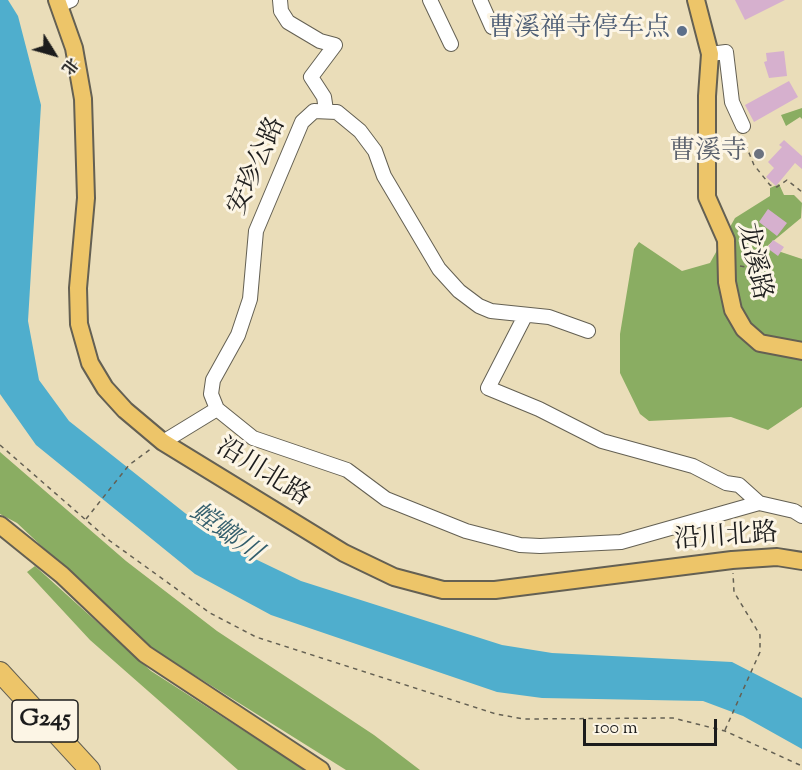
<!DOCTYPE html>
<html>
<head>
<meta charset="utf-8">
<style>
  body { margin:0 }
  #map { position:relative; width:802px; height:770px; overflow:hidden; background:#eaddb9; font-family:"Sorts Mill Goudy","Noto Serif SC",serif }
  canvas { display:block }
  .north { position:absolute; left:24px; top:24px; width:60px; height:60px; -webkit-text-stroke:4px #fcf5e5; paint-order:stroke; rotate:127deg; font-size:16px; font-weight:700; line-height:24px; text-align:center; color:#1c1c1c }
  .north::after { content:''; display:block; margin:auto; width:21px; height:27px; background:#1c1c1c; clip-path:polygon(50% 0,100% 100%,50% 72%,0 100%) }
  .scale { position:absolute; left:583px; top:719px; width:134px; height:27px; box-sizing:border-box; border:3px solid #1c1c1c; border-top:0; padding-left:8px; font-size:18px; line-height:21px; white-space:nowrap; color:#1c1c1c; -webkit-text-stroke:4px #fcf5e5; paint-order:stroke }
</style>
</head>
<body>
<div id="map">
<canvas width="802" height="770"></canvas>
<div class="north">北</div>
<div class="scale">100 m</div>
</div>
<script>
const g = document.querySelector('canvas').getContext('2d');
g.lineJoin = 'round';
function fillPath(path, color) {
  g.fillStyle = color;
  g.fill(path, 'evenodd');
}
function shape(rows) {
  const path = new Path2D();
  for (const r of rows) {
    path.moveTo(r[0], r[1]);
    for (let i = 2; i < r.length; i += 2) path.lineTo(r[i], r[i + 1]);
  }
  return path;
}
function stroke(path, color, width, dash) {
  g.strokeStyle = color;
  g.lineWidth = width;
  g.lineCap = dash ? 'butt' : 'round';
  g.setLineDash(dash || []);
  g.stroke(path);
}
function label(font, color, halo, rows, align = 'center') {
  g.font = font + ' "Sorts Mill Goudy","Noto Serif SC",serif';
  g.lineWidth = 6;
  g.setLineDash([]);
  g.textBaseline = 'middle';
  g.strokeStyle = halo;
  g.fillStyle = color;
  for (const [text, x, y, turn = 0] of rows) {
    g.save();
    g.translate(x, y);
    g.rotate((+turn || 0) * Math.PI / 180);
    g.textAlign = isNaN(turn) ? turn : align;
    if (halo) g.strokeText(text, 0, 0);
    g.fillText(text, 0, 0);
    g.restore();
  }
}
const forest = shape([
  [802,108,802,119,800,117,786,126,781,115],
  [779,184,784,195,794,195,802,203,801,218,766,247,802,259,802,407,768,430,731,417,649,421,640,414,620,373,620,334,634,249,639,242,682,271,710,263,735,218,770,196,770,188],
  [0,452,126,561,217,631,374,735,420,770,346,770,148,646,17,523,0,514],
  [35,566,151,671,305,770,238,770,90,640,27,572]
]);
const water = shape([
  [0,0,8,0,18,16,41,105,28,321,39,380,69,421,224,544,301,581,502,645,552,653,732,662,802,698,802,749,743,716,703,701,542,698,497,692,271,615,195,574,36,445,0,394]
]);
const building = shape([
  [735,0,785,0,745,20],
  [784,51,787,76,769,78,764,62,767,61,766,53],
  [789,81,798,97,754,122,745,105],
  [784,140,802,156,802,169,795,163,776,186,766,177,774,168,768,162,782,147,779,145],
  [768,209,787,223,777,236,759,222],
  [773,240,784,247,778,256,767,248]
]);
const path = shape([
  [742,136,754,165,770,185,777,187,787,180,802,192],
  [740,266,752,268,771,254],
  [0,445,110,541,210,613,256,637,496,714,524,719,673,718,725,731,802,766],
  [86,519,129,465,152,448],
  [725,730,760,652,760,635,734,592,733,573]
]);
const minor = shape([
  [280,0,281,11,288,22,320,41,335,45,311,77,324,97,326,110],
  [430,0,451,44],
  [480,0,492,27],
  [59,5,71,0],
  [710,54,726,52,732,102,743,126],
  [525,316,488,388,539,409,602,441,693,466,726,483,739,485,759,503],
  [217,409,253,438,347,470,386,499,466,531,520,545,540,546,621,542,759,503,794,511,802,516],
  [163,442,217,409,211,394,213,380,238,335,250,299,256,231,302,122,314,111,337,112,360,131,375,151,384,176,439,269,459,291,479,306,491,311,549,317,588,331]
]);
const major = shape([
  [57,0,74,48,83,99,86,198,78,288,79,324,90,363,105,388,125,410,163,442,344,553,394,577,443,590,495,590,732,560,777,557,802,561],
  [696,0,710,54,707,96,707,197,726,240,727,282,733,310,744,329,760,343,802,351],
  [0,525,62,575,145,654,321,770]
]);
const highway = shape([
  [0,672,90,770]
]);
const markers = [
  [682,31,6,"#5c6f8a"],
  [759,154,6,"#6b7280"]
];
const shields = [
  [45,721,66]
];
const shieldNames = [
  ["G245",45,721]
];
const serviceNames = [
  ["曹溪禅寺停车点",670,31]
];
const worshipNames = [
  ["曹溪寺",747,154]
];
const streetNames = [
  ["安珍公路",259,167,-66],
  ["龙溪路",752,262,78],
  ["沿川北路",262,474,32],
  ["沿川北路",726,539,-4]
];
const waterNames = [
  ["螳螂川",224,535,35]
];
fillPath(forest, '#8aad62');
fillPath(water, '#4faecd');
fillPath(building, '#d6b0ce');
stroke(minor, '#646053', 16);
stroke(major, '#646053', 20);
stroke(highway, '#646053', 22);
stroke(path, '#646053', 1.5, [4.5, 4.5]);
stroke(minor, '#fff', 14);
stroke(major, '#edc569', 16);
stroke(highway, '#edc569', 20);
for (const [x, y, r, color] of markers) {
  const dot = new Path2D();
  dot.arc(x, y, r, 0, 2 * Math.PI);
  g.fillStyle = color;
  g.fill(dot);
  stroke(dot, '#fcf5e5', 2);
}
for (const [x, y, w] of shields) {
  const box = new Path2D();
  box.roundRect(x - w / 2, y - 21, w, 42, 4.5);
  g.fillStyle = '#fcf5e5';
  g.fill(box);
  stroke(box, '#1c1c1c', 1.5);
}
label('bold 24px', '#1c1c1c', null, shieldNames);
label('26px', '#4e5e75', '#fcf5e5', serviceNames, 'right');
label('26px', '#5b616d', '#fcf5e5', worshipNames, 'right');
label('26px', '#1c1c1c', '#fcf5e5', streetNames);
label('italic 27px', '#335e6c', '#fcf5e5', waterNames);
</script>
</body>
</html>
